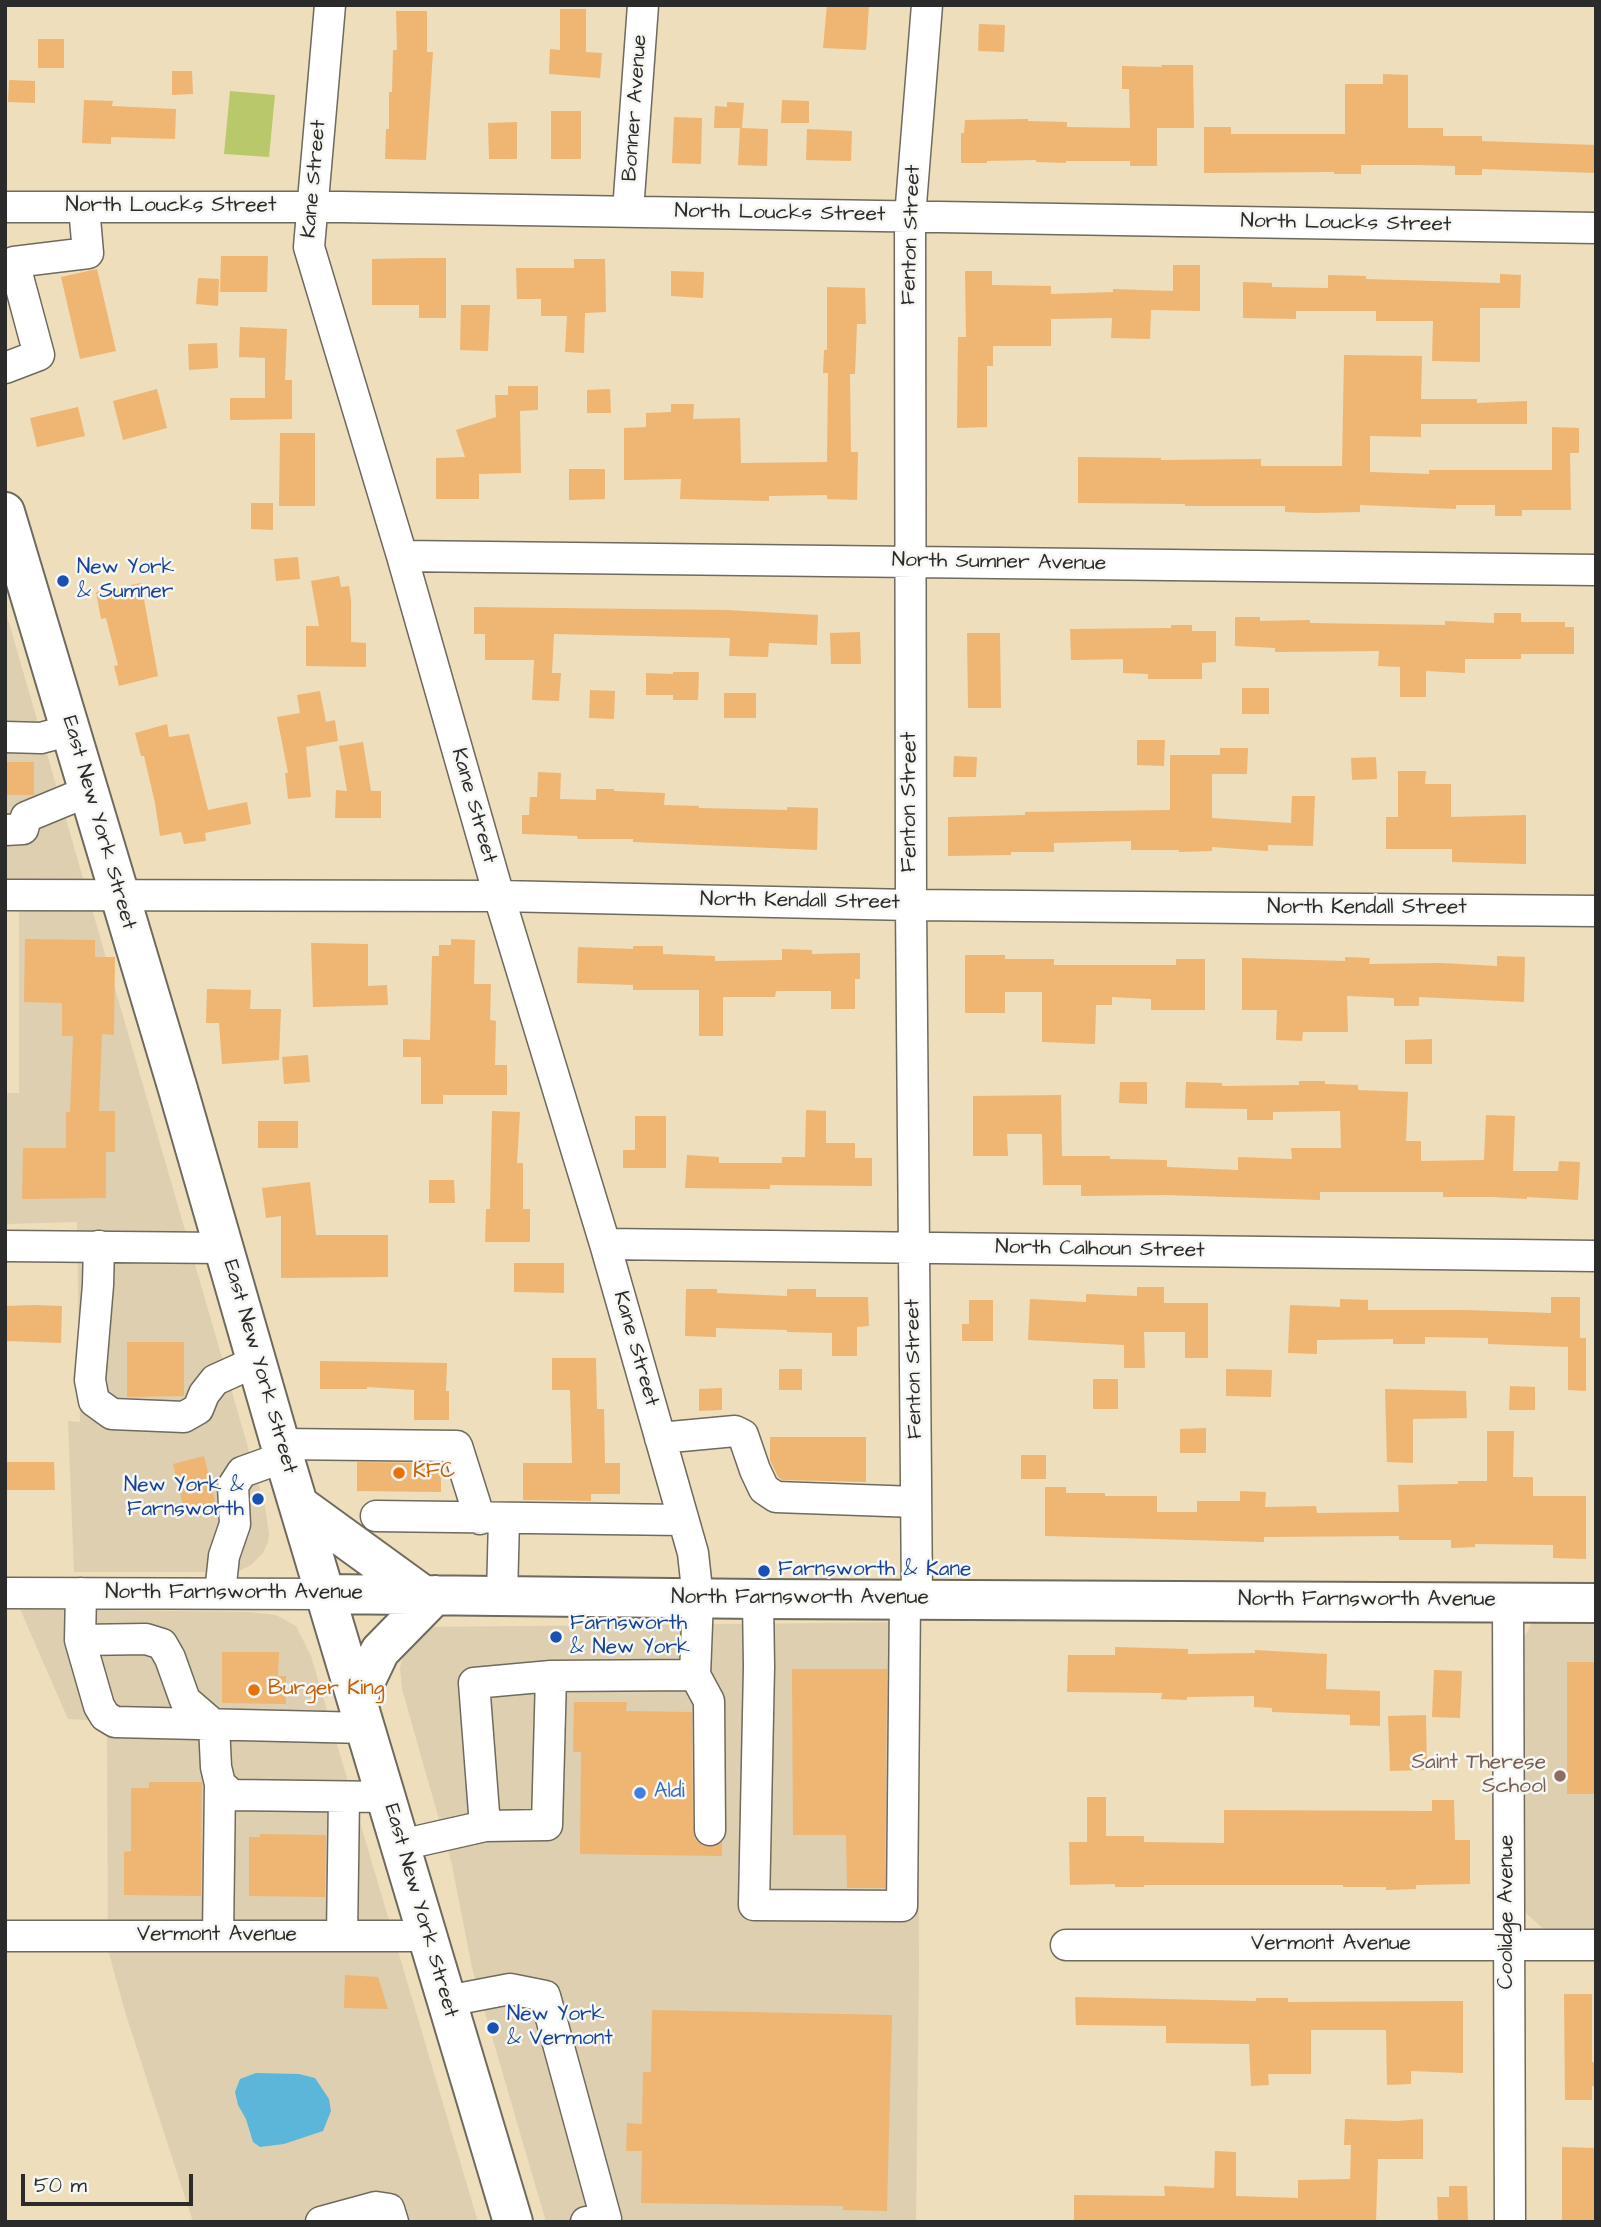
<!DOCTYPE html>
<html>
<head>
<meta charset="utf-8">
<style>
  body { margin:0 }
  #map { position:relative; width:1601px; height:2227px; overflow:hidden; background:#eedebc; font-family:"Architects Daughter",sans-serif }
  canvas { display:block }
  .frame { position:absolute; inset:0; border:7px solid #2b2b2b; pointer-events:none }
  .scale { position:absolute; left:21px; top:2174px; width:172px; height:32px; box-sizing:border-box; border:4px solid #2b2b2b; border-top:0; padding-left:9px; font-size:21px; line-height:24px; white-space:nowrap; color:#2b2b2b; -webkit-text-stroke:5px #f6f6f2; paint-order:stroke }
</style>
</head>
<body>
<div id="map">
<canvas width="1601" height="2227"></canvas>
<div class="frame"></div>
<div class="scale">50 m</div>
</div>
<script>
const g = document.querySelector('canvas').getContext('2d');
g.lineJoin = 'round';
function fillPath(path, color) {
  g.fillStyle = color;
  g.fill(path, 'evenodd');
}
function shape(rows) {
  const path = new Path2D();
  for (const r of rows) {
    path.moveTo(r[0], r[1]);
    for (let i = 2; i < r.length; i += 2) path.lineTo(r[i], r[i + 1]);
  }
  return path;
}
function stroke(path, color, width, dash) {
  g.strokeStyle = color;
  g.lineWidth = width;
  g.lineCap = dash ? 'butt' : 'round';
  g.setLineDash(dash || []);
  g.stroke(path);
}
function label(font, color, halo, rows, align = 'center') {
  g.font = font + ' "Architects Daughter",sans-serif';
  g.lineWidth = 5;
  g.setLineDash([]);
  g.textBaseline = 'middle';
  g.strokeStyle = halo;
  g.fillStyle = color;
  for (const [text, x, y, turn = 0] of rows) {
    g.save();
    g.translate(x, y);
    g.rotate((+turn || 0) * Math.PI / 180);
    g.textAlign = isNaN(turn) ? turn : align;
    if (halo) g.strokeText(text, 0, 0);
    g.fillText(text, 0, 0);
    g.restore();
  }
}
const built = shape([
  [5,609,265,1506,269,1534,268,1542,263,1553,251,1565,237,1572,74,1572,68,1421,80,1422,77,1222,5,1224,5,1093,19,1093,19,894,5,893],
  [20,1609,250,1612,276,1615,296,1626,311,1656,478,2222,193,2222,126,2015,108,1950,107,1721,68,1719],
  [918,1622,919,1966,916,2222,546,2222,472,1968,452,1865,402,1689,400,1668,406,1643,425,1627],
  [1532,1622,1596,1623,1596,1933,1549,1934,1525,1912,1523,1640]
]);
const green = shape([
  [230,91,275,95,269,157,224,154]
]);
const water = shape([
  [256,2073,299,2074,315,2078,329,2099,331,2111,323,2131,284,2144,260,2147,253,2142,246,2119,238,2105,235,2092,240,2079]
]);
const building = shape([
  [827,5,869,5,866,50,823,48],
  [560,9,586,9,586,52,602,53,600,78,549,74,550,49,560,50],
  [396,11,427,11,427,52,433,52,426,160,385,159,386,129,389,129,389,92,392,92,393,50,397,50],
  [979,24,1005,25,1004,52,978,51],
  [38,39,64,39,64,68,38,68],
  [1161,65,1193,65,1194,128,1157,128,1157,166,1130,166,1130,161,1066,161,1066,163,1036,162,1036,160,987,161,987,163,961,163,961,133,964,133,965,120,1028,119,1028,121,1067,122,1067,127,1130,128,1129,89,1122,89,1122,66,1162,67],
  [172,71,192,71,193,94,172,95],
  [1383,74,1408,75,1408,128,1443,128,1443,136,1482,136,1482,141,1596,145,1596,173,1482,169,1482,175,1455,175,1455,166,1416,165,1361,165,1361,174,1334,174,1334,172,1204,173,1204,127,1231,127,1231,134,1345,134,1345,84,1383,84],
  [9,80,35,81,35,103,8,102],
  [84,100,113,101,112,106,176,109,175,139,111,137,111,144,82,143],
  [782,100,809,101,809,123,781,123],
  [727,102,744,103,742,128,768,129,767,166,738,165,740,128,714,128,715,106,727,107],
  [551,111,581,111,581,159,551,159],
  [674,117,702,118,701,164,672,163],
  [517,122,517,159,489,159,488,123],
  [807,129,852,131,851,161,806,160],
  [221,256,268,256,267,292,220,292],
  [419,258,446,258,446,318,419,318,419,305,372,305,372,259],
  [574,259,605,259,606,312,585,313,584,353,565,352,567,316,541,316,541,299,517,299,516,268,574,268],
  [1173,265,1200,265,1200,311,1151,310,1150,339,1111,338,1112,318,1051,319,1051,346,993,346,993,366,987,366,987,427,957,428,958,337,966,337,965,271,992,271,992,285,1051,286,1051,294,1113,292,1113,289,1173,291],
  [97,269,116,351,80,359,61,277],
  [671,271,704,272,703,298,671,296],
  [1500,274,1521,275,1520,308,1480,308,1480,362,1432,361,1433,321,1376,321,1376,311,1296,311,1296,319,1243,318,1243,282,1272,283,1272,287,1328,288,1328,275,1366,276,1366,279,1500,283],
  [198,278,219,279,218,306,196,304],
  [827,287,865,288,866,324,857,324,855,374,850,374,851,452,858,452,857,500,827,499,827,495,769,496,769,501,680,499,681,479,624,480,624,428,646,427,646,413,671,412,671,404,694,404,693,419,740,418,741,463,827,462,828,373,823,373,824,350,827,350],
  [461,305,490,305,488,351,460,350],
  [240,327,287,329,285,380,292,380,292,419,230,420,230,398,265,398,265,358,239,357],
  [217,343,218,368,189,370,188,344],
  [1344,355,1422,356,1421,399,1477,399,1477,403,1527,401,1527,424,1421,424,1421,437,1370,436,1370,472,1429,474,1429,470,1552,470,1552,427,1579,428,1579,453,1570,453,1571,510,1522,510,1522,516,1495,516,1495,505,1456,505,1456,509,1360,505,1360,512,1314,513,1285,512,1285,506,1185,506,1185,504,1078,503,1078,457,1161,458,1161,460,1261,459,1261,466,1342,466],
  [508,386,538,386,538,410,520,411,521,473,479,474,479,499,436,499,436,458,465,457,456,430,496,417,495,395,508,395],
  [157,389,167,428,123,440,113,401],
  [610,389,611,413,587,413,587,390],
  [78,407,85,436,37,447,30,418],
  [280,433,315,433,315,506,279,506],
  [569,469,605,469,605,499,569,500],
  [251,503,273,503,273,530,251,529],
  [298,557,300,579,276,581,274,559],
  [339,576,341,587,349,586,351,600,351,642,366,643,366,667,306,666,306,626,319,626,311,581],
  [141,583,158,676,119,686,114,666,118,665,106,618,101,619,96,592],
  [474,607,727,610,818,615,817,645,769,643,768,657,729,656,730,638,554,634,552,673,561,673,559,701,532,700,534,660,485,660,485,634,474,634],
  [1494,613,1521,613,1521,622,1565,622,1565,627,1574,627,1574,654,1521,654,1521,659,1465,659,1465,673,1426,671,1426,697,1400,697,1400,667,1378,666,1379,651,1275,652,1275,648,1235,646,1235,617,1260,617,1260,621,1310,620,1310,623,1445,625,1445,621,1494,623],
  [1171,625,1192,625,1192,631,1216,631,1216,662,1202,663,1202,679,1148,679,1148,674,1123,673,1123,659,1071,660,1070,629,1171,628],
  [860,632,861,664,831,664,830,633],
  [967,633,1000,633,1001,708,968,708],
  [673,672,699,672,698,700,673,700,673,695,646,695,646,673,673,674],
  [1242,688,1269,688,1269,714,1242,714],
  [590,690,615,691,614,719,589,718],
  [320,691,326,722,335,720,338,741,306,747,311,797,288,799,285,773,288,773,277,717,300,713,297,695],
  [724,693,756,693,756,718,724,718],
  [167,724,169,737,189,734,208,810,247,802,251,824,205,833,206,841,184,844,181,832,160,836,155,803,144,756,141,756,135,733],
  [1137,740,1165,740,1164,766,1137,765],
  [363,742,371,791,381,791,381,818,335,818,336,790,347,791,339,746],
  [1220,748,1248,748,1247,774,1212,774,1212,818,1291,823,1292,796,1315,796,1313,846,1268,845,1268,851,1212,847,1212,851,1179,852,1179,850,1131,850,1131,841,1054,843,1054,852,1011,852,1011,855,948,856,948,817,1025,815,1025,812,1170,810,1170,755,1220,755],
  [954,756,977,757,976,777,953,777],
  [1376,757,1377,779,1352,780,1351,758],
  [5,762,34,762,34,795,5,795],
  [1398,771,1426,771,1425,784,1451,784,1451,817,1526,815,1526,864,1452,862,1452,849,1386,849,1386,817,1398,817],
  [538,772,561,773,560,799,596,800,596,789,614,789,614,791,665,793,664,805,699,806,699,808,787,810,787,807,818,808,817,850,633,842,633,839,578,839,577,836,522,834,522,815,529,815,530,797,537,797],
  [25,939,95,940,95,957,115,957,114,1035,102,1034,99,1111,115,1111,115,1152,106,1152,106,1198,22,1199,23,1148,66,1148,66,1112,70,1112,73,1036,62,1036,62,1003,24,1002],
  [451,939,475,940,474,984,491,984,490,1020,496,1021,495,1065,507,1065,507,1095,443,1095,443,1104,421,1104,421,1057,403,1057,403,1039,430,1040,432,956,439,956,439,945,451,945],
  [311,943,368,944,368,986,387,985,388,1005,313,1007],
  [633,946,663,946,663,954,715,956,715,961,782,960,782,949,812,950,812,954,860,953,860,979,855,979,855,1009,831,1009,831,991,776,991,775,997,723,997,723,1036,699,1036,699,990,633,990,633,985,577,983,578,947,633,949],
  [965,955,1005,955,1005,959,1054,959,1054,965,1176,965,1176,959,1205,959,1205,1010,1151,1010,1151,999,1112,997,1112,1005,1096,1005,1095,1044,1042,1042,1042,992,1005,992,1005,1013,965,1013],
  [1497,956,1525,957,1524,1002,1419,997,1419,1006,1394,1006,1394,998,1347,996,1348,1032,1303,1032,1302,1041,1276,1040,1277,1010,1242,1010,1242,958,1345,961,1345,957,1370,958,1369,964,1441,963,1497,966],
  [207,989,251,990,250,1009,281,1009,279,1060,222,1064,219,1023,206,1023],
  [1432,1039,1432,1064,1405,1064,1405,1040],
  [308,1055,310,1082,284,1084,282,1057],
  [1299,1081,1325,1081,1325,1084,1358,1085,1358,1090,1408,1092,1406,1141,1421,1141,1421,1161,1484,1160,1486,1115,1515,1116,1513,1171,1558,1171,1559,1161,1580,1162,1578,1200,1527,1197,1527,1199,1493,1197,1443,1197,1443,1192,1320,1192,1320,1200,1166,1195,1081,1196,1081,1185,1043,1185,1042,1134,1007,1134,1008,1156,973,1156,973,1096,1061,1095,1062,1156,1110,1156,1110,1159,1167,1160,1167,1167,1238,1170,1238,1157,1292,1159,1291,1148,1341,1148,1340,1111,1273,1112,1273,1120,1247,1120,1247,1109,1185,1108,1186,1082,1222,1083,1222,1086,1299,1085],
  [1120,1082,1147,1082,1147,1104,1119,1103],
  [806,1110,826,1111,826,1143,855,1143,855,1158,872,1158,872,1186,770,1185,770,1189,685,1188,687,1155,719,1157,719,1163,782,1163,782,1157,805,1157],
  [492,1111,520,1112,517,1163,523,1163,523,1209,530,1209,530,1242,485,1242,486,1209,490,1209],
  [635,1116,666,1116,666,1168,623,1168,623,1150,635,1150],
  [258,1121,298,1121,298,1148,258,1148],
  [429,1180,454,1180,455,1203,429,1203],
  [310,1182,316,1235,388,1235,388,1277,281,1278,281,1216,266,1218,262,1188],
  [514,1263,564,1263,564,1293,514,1292],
  [1137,1287,1164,1287,1164,1303,1208,1303,1208,1358,1185,1358,1185,1332,1144,1332,1145,1368,1124,1368,1124,1345,1028,1340,1030,1299,1086,1302,1086,1294,1137,1296],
  [686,1289,717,1289,717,1293,787,1296,787,1289,816,1289,816,1297,868,1297,869,1326,857,1327,857,1356,832,1356,832,1333,787,1332,787,1330,716,1328,716,1337,685,1336],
  [1551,1297,1580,1297,1580,1338,1586,1338,1586,1391,1568,1390,1568,1347,1488,1344,1488,1338,1425,1337,1425,1344,1393,1344,1393,1339,1317,1340,1317,1354,1288,1353,1290,1305,1340,1307,1340,1299,1368,1300,1368,1310,1466,1310,1551,1313],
  [969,1300,993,1300,993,1341,962,1341,962,1324,969,1324],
  [34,1305,62,1306,61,1343,5,1341,5,1306],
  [127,1342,184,1342,184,1396,127,1397],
  [552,1358,596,1358,597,1409,604,1409,605,1463,620,1463,620,1494,591,1494,591,1501,523,1500,523,1463,572,1463,570,1390,552,1390],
  [320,1361,447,1363,446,1391,449,1391,449,1420,414,1420,414,1390,367,1387,367,1389,320,1389],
  [779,1369,802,1369,802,1390,779,1390],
  [1226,1369,1272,1370,1271,1397,1226,1396],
  [1093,1379,1118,1379,1118,1409,1093,1409],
  [1510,1386,1535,1387,1535,1410,1509,1410],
  [722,1388,722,1410,699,1411,699,1389],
  [1385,1389,1466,1391,1467,1418,1413,1419,1413,1463,1387,1462],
  [1206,1428,1206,1453,1180,1453,1180,1429],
  [1487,1431,1514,1431,1513,1477,1533,1477,1533,1496,1586,1496,1586,1559,1553,1558,1553,1545,1475,1544,1475,1547,1451,1548,1451,1540,1399,1540,1399,1536,1264,1537,1264,1542,1045,1536,1045,1487,1066,1487,1066,1493,1105,1493,1105,1496,1157,1496,1157,1512,1197,1512,1197,1501,1240,1501,1240,1491,1266,1492,1265,1507,1316,1506,1317,1513,1399,1512,1398,1485,1458,1484,1458,1481,1487,1481],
  [770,1437,866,1437,866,1482,782,1480,778,1477,770,1460],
  [1021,1455,1046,1455,1046,1479,1021,1479],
  [204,1456,216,1506,185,1514,173,1464],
  [5,1462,54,1462,55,1490,5,1490],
  [357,1462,441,1463,441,1492,357,1491],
  [1115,1647,1188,1649,1188,1654,1255,1653,1255,1650,1327,1654,1326,1689,1380,1691,1380,1726,1350,1725,1350,1715,1272,1712,1272,1708,1254,1707,1254,1696,1187,1697,1187,1700,1161,1699,1162,1693,1067,1692,1068,1655,1115,1655],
  [222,1652,279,1652,278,1676,286,1676,286,1704,222,1703],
  [1567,1662,1596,1662,1596,1794,1567,1794],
  [792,1669,887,1669,885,1888,847,1888,846,1835,793,1835],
  [1434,1670,1462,1671,1460,1718,1432,1717],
  [574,1702,627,1702,626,1711,692,1712,693,1831,695,1839,702,1845,711,1847,722,1842,722,1856,580,1854,581,1752,573,1752],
  [1426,1715,1427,1770,1390,1771,1388,1716],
  [149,1782,202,1782,201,1896,124,1895,124,1852,131,1851,131,1788,149,1788],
  [1087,1797,1106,1797,1106,1836,1144,1836,1144,1842,1224,1843,1224,1810,1432,1811,1432,1800,1454,1800,1455,1840,1470,1840,1470,1884,1416,1885,1416,1889,1386,1890,1386,1887,1343,1887,1343,1885,1144,1885,1144,1887,1115,1887,1115,1884,1070,1885,1069,1842,1087,1842],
  [260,1834,326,1835,325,1897,249,1896,249,1837,260,1837],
  [345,1975,378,1977,388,2009,344,2008],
  [1564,1994,1592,1994,1592,2062,1596,2062,1596,2086,1592,2086,1592,2100,1565,2100],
  [1075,1997,1256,2001,1256,1998,1288,1998,1288,2002,1463,2001,1463,2073,1411,2071,1411,2084,1387,2085,1386,2030,1311,2030,1311,2074,1268,2074,1269,2085,1251,2086,1249,2044,1166,2043,1166,2026,1076,2025],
  [652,2010,892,2015,887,2211,843,2210,843,2206,641,2203,642,2151,626,2151,627,2123,642,2124,643,2072,651,2072],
  [1345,2119,1397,2121,1423,2119,1423,2159,1378,2159,1376,2222,1074,2222,1074,2195,1165,2196,1164,2186,1214,2188,1215,2151,1236,2152,1236,2196,1298,2198,1298,2180,1350,2179,1351,2145,1344,2145],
  [1562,2147,1596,2148,1596,2222,1562,2222],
  [1449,2186,1467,2186,1468,2222,1438,2222,1437,2197,1449,2197]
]);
const minor = shape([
  [330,5,309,247,402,556,499,896,605,1244,693,1553,698,1599,695,1675,551,1676,474,1683,485,1826],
  [5,207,342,207,1596,228],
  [628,211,643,5],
  [5,368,39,355,14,262,88,253,84,207],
  [402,556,1596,570],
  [5,737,41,738,71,730],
  [5,830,23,829,26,817,89,791],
  [5,895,499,896,911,905,1596,911],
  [605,1244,1596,1256],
  [5,1246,225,1248],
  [99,1246,98,1285,90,1380,94,1401,112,1414,184,1417,198,1409,204,1394,215,1380,257,1361],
  [660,1438,735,1431,743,1435,755,1470,764,1489,776,1497,916,1502],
  [281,1444,457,1446,480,1519],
  [376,1516,683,1520],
  [5,1593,325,1594],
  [81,1593,80,1640,99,1706,105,1716,115,1722,366,1728],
  [220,1593,224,1556,235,1524,233,1486,242,1472,284,1457],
  [502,1596,504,1519],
  [758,1599,759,1667,754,1905,902,1906,905,1599],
  [917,1599,911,905,910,217,927,5],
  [1508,1602,1510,2222],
  [80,1640,146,1639,162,1644,170,1658,185,1700,214,1725,216,1767,220,1784,232,1795,387,1797],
  [695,1675,709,1701,710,1830],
  [401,1845,485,1826,547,1825,551,1676],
  [5,1936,428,1936],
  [218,1936,220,1784],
  [342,1936,344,1797],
  [1066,1945,1596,1945],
  [447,2001,510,1989,545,1996,606,2219,586,2222],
  [321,2222,376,2207,389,2209,393,2222]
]);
const major = shape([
  [5,512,177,1086,284,1457,513,2222],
  [299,1505,423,1595],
  [325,1594,758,1599,1596,1603],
  [357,1699,380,1651,435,1595]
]);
const markers = [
  [63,581,7,"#1a4fb4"],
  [399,1473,7,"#e8710a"],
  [258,1499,7,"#1a4fb4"],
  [764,1571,7,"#1a4fb4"],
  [556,1637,7,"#1a4fb4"],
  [254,1690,7,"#e8710a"],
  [1560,1776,7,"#8d6e63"],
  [640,1793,7,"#3f7fe0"],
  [493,2028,7,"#1a4fb4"]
];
const streetNames = [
  ["Bonner Avenue",636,108,-86],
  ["Kane Street",315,179,-85],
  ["North Loucks Street",171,207],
  ["North Loucks Street",780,214,1],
  ["North Loucks Street",1346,224,1],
  ["Fenton Street",912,235,-88],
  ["North Sumner Avenue",999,563,1],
  ["Fenton Street",911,802,-90],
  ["Kane Street",473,806,74],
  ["East New York Street",98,823,74],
  ["North Kendall Street",800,902,1],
  ["North Kendall Street",1367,909],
  ["North Calhoun Street",1100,1250,1],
  ["Kane Street",635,1349,74],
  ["East New York Street",259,1367,74],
  ["Fenton Street",915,1369,-91],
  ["North Farnsworth Avenue",234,1594],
  ["North Farnsworth Avenue",800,1599],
  ["North Farnsworth Avenue",1367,1601],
  ["East New York Street",420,1911,74],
  ["Coolidge Avenue",1508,1912,-90],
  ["Vermont Avenue",217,1936],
  ["Vermont Avenue",1331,1945]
];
const transitNames = [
  ["New York",77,569],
  ["& Sumner",77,593],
  ["New York &",244,1487,"right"],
  ["Farnsworth",244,1511,"right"],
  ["Farnsworth & Kane",778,1571],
  ["Farnsworth",570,1625],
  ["& New York",570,1649],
  ["New York",507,2016],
  ["& Vermont",507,2040]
];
const foodNames = [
  ["KFC",413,1473],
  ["Burger King",268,1690]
];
const educationNames = [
  ["Saint Therese",1546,1764],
  ["School",1546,1788]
];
const shopNames = [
  ["Aldi",654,1793]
];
fillPath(built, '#decfb1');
fillPath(green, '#b8c86a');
fillPath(water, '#5cb6d9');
fillPath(building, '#efb573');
stroke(minor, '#6f6a5e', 33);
stroke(major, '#6f6a5e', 42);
stroke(minor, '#fff', 30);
stroke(major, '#fff', 38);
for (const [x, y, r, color] of markers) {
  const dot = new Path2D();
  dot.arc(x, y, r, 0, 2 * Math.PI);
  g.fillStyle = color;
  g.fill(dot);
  stroke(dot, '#f6f6f2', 2.5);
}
label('21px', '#2b2b2b', '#f6f6f2', streetNames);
label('21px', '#164399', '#f6f6f2', transitNames, 'left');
label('21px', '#c56008', '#f6f6f2', foodNames, 'left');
label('21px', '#785e54', '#f6f6f2', educationNames, 'right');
label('21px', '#366cbe', '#f6f6f2', shopNames, 'left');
</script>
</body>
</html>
